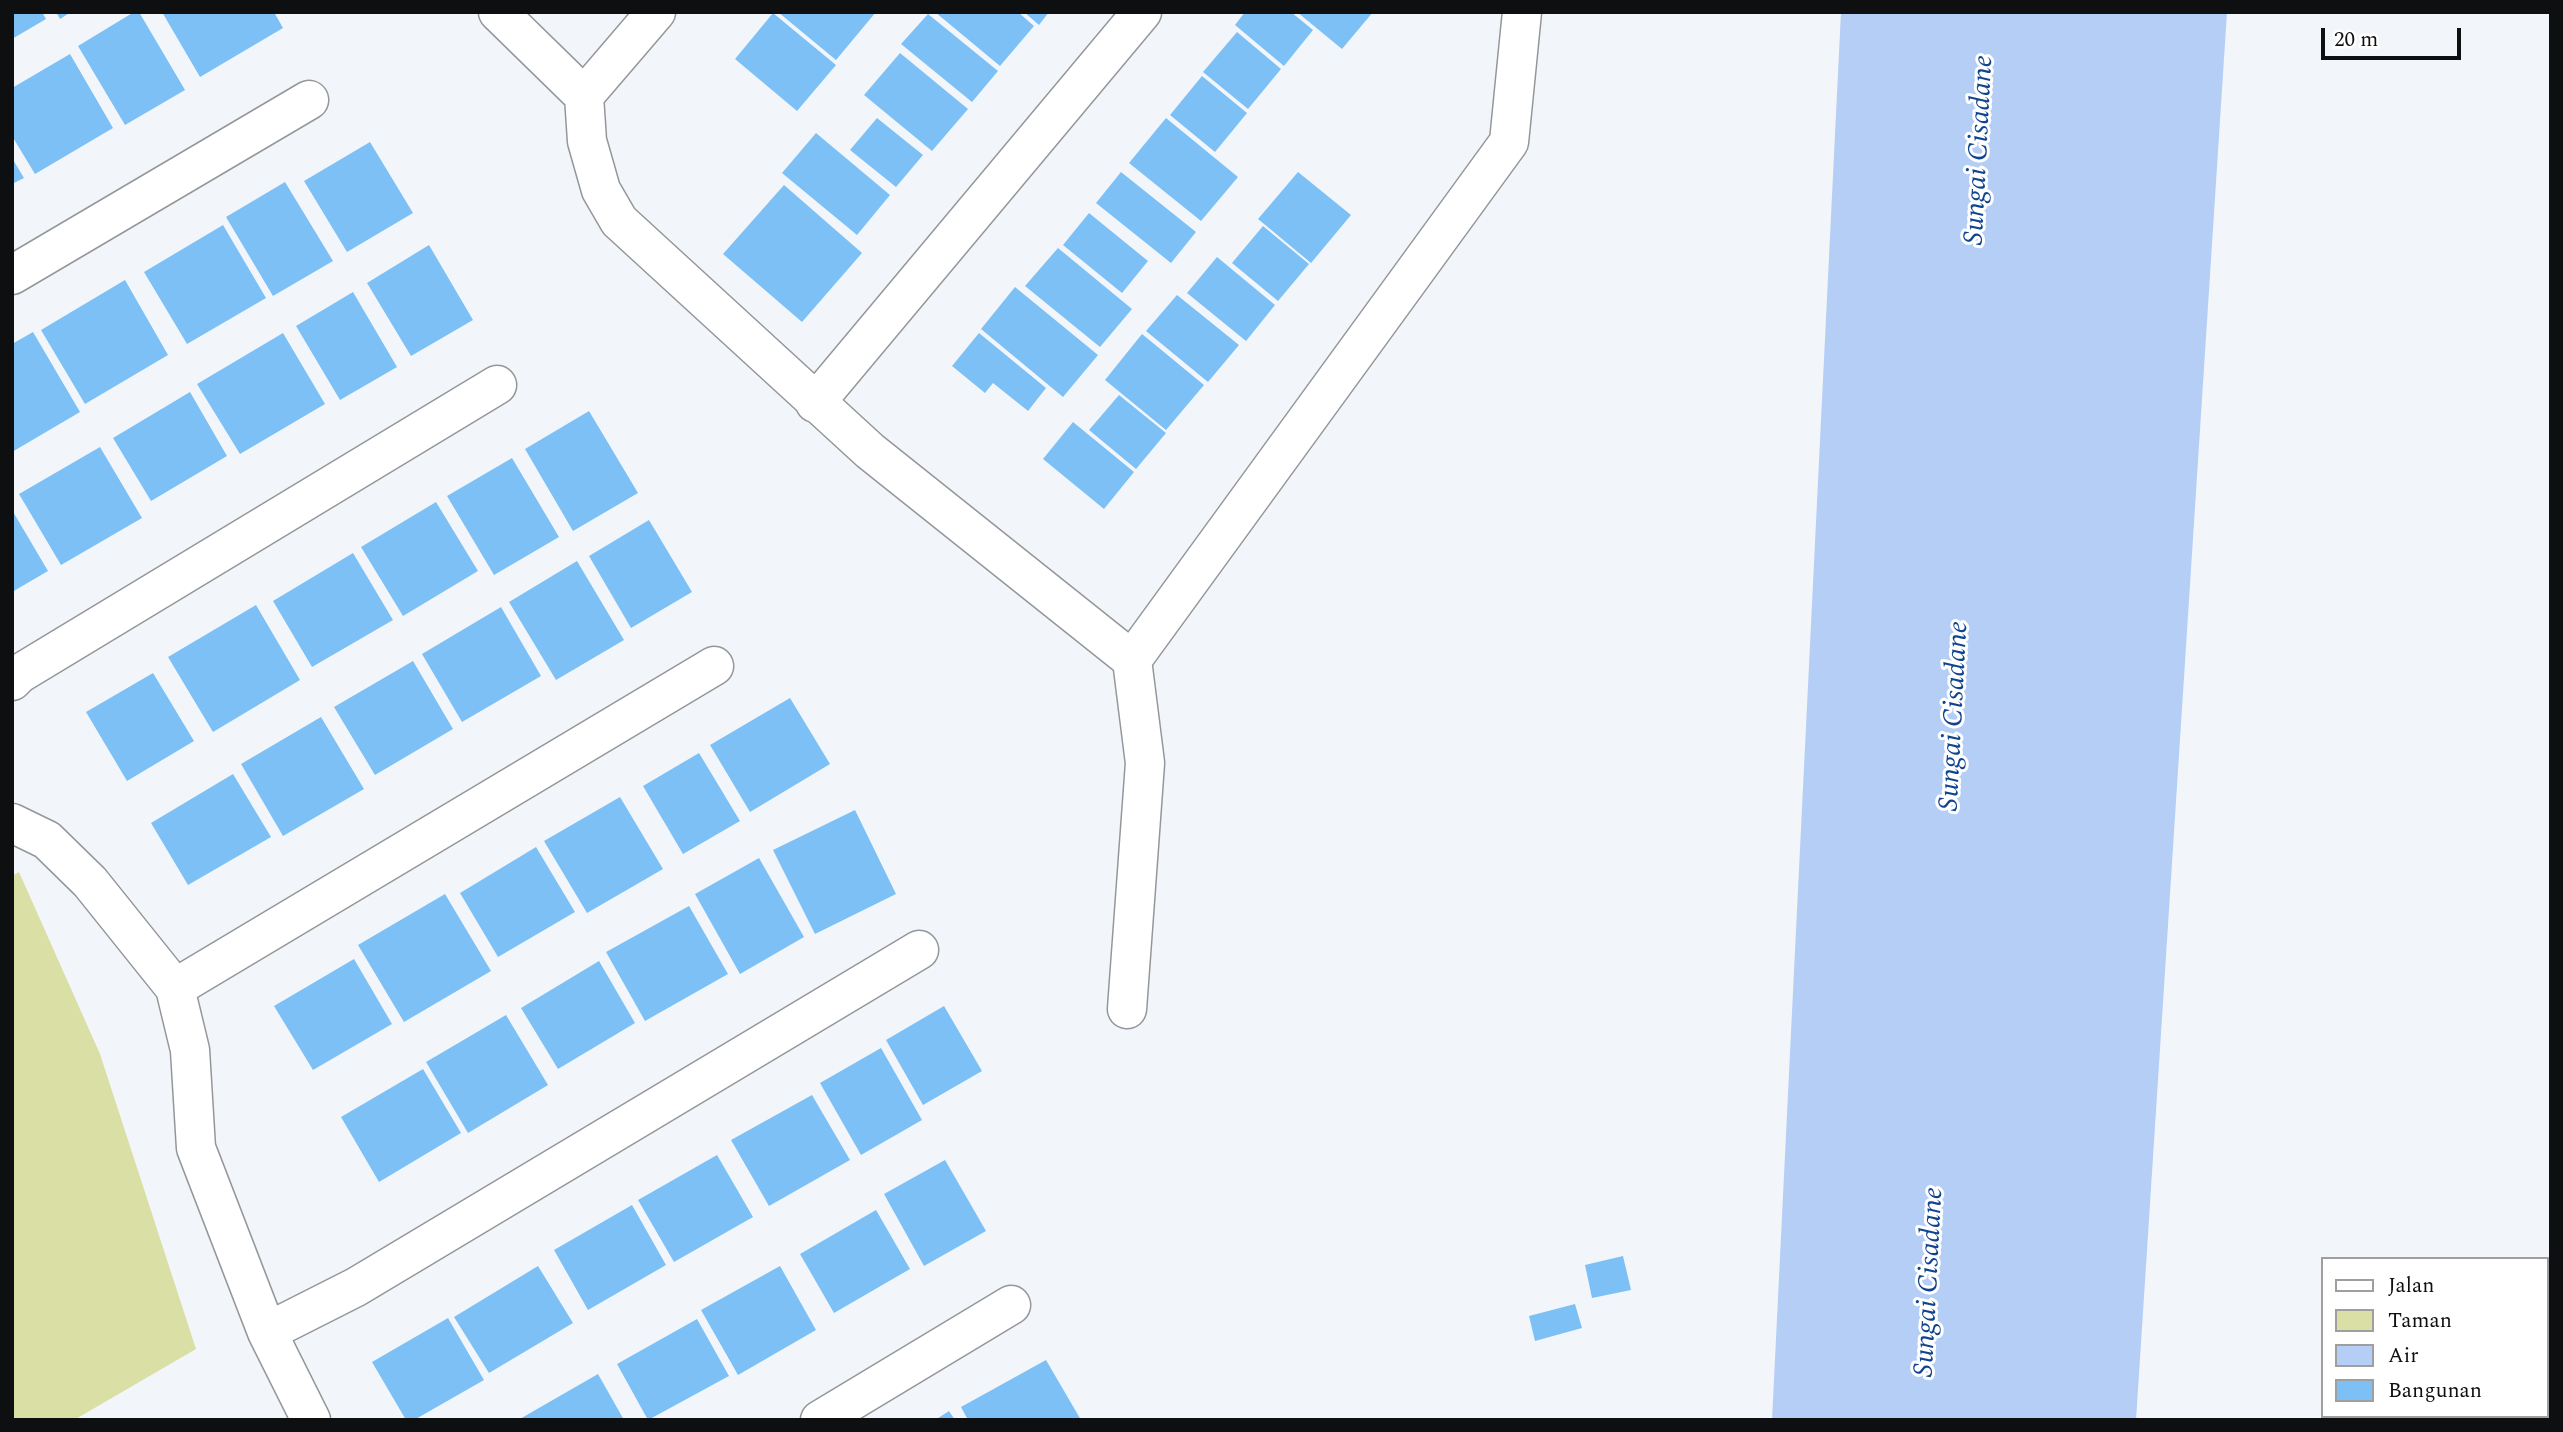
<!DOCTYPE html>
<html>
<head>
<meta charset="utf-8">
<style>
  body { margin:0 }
  #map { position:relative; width:2563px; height:1432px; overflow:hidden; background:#f2f6fa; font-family:Spectral,serif }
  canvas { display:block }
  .frame { position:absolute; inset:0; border:14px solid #0e0f10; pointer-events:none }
  .legend { position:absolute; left:2321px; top:1257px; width:228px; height:161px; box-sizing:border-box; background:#fff; border:2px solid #9f9f9f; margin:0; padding:9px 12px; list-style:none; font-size:21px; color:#0e0f10 }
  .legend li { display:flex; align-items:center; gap:14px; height:35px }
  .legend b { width:35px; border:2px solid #9f9f9f }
  .scale { position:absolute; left:2321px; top:28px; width:140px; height:32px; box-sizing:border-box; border:4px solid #0e0f10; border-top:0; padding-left:9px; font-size:21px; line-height:24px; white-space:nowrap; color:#0e0f10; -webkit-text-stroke:5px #fff; paint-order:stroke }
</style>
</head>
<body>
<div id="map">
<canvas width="2563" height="1432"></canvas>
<div class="frame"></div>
<ul class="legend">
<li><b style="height:9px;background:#fff"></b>Jalan</li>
<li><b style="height:19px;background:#d9dfa5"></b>Taman</li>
<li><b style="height:19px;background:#b4cef6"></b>Air</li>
<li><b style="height:19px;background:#7cc0f6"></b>Bangunan</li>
</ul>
<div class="scale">20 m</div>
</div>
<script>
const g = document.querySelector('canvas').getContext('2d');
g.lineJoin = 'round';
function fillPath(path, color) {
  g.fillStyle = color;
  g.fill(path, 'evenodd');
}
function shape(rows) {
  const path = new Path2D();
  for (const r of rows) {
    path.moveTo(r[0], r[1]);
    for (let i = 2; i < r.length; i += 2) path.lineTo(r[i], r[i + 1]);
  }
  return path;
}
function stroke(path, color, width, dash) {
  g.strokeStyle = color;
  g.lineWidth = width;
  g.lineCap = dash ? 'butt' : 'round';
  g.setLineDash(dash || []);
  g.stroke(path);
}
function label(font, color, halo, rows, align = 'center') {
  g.font = font + ' Spectral,serif';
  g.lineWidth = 6;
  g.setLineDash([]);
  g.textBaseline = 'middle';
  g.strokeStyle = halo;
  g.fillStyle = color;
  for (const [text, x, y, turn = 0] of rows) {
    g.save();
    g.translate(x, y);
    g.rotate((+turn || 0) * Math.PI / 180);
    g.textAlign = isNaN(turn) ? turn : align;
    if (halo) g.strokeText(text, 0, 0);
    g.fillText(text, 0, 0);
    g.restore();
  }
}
const green = shape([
  [19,872,100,1054,196,1349,74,1420,12,1420,12,876]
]);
const water = shape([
  [1841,12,2227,12,2136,1420,1772,1420]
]);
const building = shape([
  [12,12,42,12,46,19,12,39],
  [56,12,71,12,60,19],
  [134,12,139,12,185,90,125,125,78,46],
  [162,12,274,12,283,28,200,77],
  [778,12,876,12,836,60],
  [935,12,1018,12,1034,26,1000,66],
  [1024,12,1049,12,1039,25],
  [1245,12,1291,12,1313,30,1284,66,1235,25],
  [1297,12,1373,12,1342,49],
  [773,13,836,65,797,111,735,59],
  [928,14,998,71,972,102,901,44],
  [1237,32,1281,69,1248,109,1203,72],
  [900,53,968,109,932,151,864,95],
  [70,54,113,128,35,174,12,136,12,88],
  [1202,76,1247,113,1215,152,1170,115],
  [877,118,923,155,896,187,850,150],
  [1166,118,1238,177,1201,221,1129,163],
  [816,133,890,195,857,235,782,173],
  [370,142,413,213,347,252,304,181],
  [12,158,24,178,12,184],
  [1121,172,1196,232,1171,263,1096,203],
  [1298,172,1351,215,1311,263,1258,219],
  [285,182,333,261,273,296,226,217],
  [784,185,862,253,802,322,723,254],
  [1089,213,1148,261,1122,293,1063,245],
  [223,225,266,298,187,344,144,272],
  [1263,226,1309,264,1278,301,1232,263],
  [429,245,473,320,411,356,367,283],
  [1058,248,1132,309,1100,347,1025,286],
  [1217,257,1275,305,1246,341,1187,293],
  [125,280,168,355,85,404,41,330],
  [1015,287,1098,355,1063,397,981,329],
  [353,292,397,367,340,400,296,326],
  [1177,295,1239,345,1208,382,1146,331],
  [33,332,80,412,12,452,12,344],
  [283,333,325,404,240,454,197,384],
  [979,333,1046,388,1028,411,993,383,985,393,952,366],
  [1142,334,1204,385,1166,430,1105,380],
  [190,392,227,456,151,501,113,438],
  [1119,395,1166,433,1136,469,1089,430],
  [589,411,638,493,573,531,525,449],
  [1073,422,1134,472,1104,509,1043,459],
  [100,447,142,518,61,565,19,494],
  [512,458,559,537,494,575,447,496],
  [436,502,478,571,403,616,361,547],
  [12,510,48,571,12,592],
  [649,520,692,592,631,628,589,556],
  [353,553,393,620,312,667,273,601],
  [577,561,624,640,556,680,509,602],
  [256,605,300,680,213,732,168,657],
  [501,607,541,676,462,722,422,654],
  [413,661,453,729,375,775,334,707],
  [153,673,194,741,127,781,86,712],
  [790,698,830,764,750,812,710,745],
  [321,717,364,789,283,836,241,764],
  [699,753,740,821,683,854,643,786],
  [233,774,271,837,188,885,151,823],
  [620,797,663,869,587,913,544,841],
  [855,810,896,894,815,934,773,850],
  [536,847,575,912,498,957,460,893],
  [759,858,804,937,740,974,695,894],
  [445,894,491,971,404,1022,358,945],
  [689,906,728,974,645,1021,606,952],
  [354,959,392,1024,313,1070,274,1006],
  [599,961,635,1023,558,1069,521,1008],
  [944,1006,982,1071,923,1105,886,1040],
  [506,1015,548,1085,468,1133,426,1062],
  [881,1048,922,1120,861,1155,820,1083],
  [423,1069,461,1133,379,1182,341,1117],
  [812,1095,850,1160,769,1206,731,1140],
  [717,1155,753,1217,674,1262,638,1200],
  [945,1160,986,1231,924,1266,884,1194],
  [632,1205,666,1265,588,1310,554,1250],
  [876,1210,910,1269,834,1313,800,1254],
  [1623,1256,1631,1290,1592,1298,1585,1265],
  [538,1266,573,1323,489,1373,454,1317],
  [780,1266,816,1330,738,1375,701,1310],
  [1575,1304,1582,1328,1535,1341,1529,1316],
  [448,1318,484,1380,414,1420,406,1420,372,1362],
  [697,1319,729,1376,648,1420,617,1364],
  [1046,1360,1081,1420,968,1420,961,1407],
  [598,1374,624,1420,518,1420],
  [949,1411,955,1420,935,1420]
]);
const minor = shape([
  [498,12,584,96,587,141,601,190,619,221,870,451,1132,660,1509,142,1522,12],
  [584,96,656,12],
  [12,275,309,100],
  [815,403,1142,12],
  [12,681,19,674,497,385],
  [12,823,47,840,90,882,175,988,190,1050,196,1148,267,1332,311,1420],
  [175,988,714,666],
  [1127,1009,1145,763,1132,660],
  [267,1332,356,1287,919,950],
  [820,1420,1011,1305]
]);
const waterNames = [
  ["Sungai Cisadane",1981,150,-87],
  ["Sungai Cisadane",1956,716,-87],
  ["Sungai Cisadane",1931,1282,-87]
];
fillPath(green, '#d9dfa5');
fillPath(water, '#b4cef6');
fillPath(building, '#7cc0f6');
stroke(minor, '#94979a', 41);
stroke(minor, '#fff', 38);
label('italic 28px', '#11448f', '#fff', waterNames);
</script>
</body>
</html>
